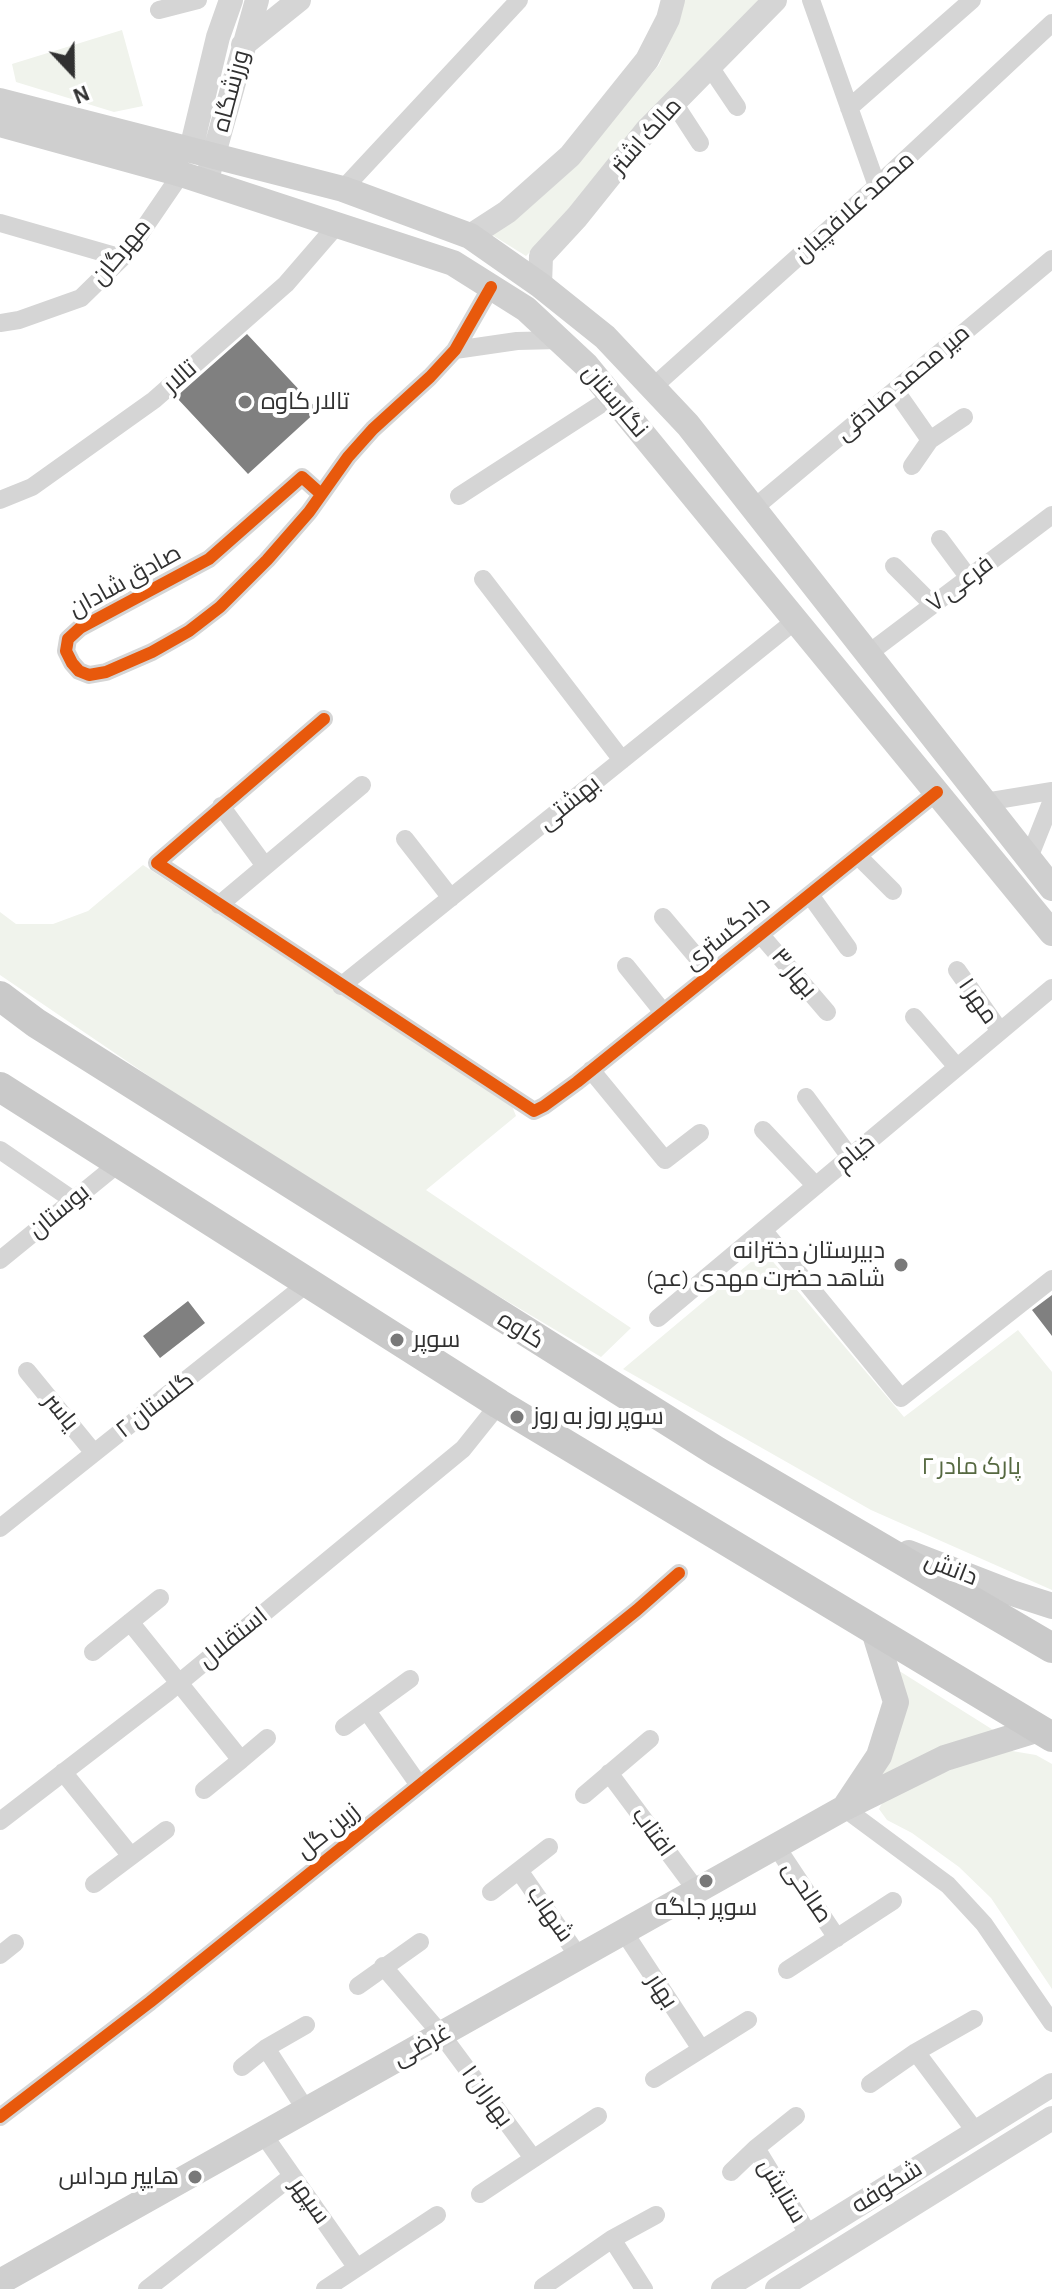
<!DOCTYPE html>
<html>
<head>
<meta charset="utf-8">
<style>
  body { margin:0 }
  #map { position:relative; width:1052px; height:2289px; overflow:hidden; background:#fff; font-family:"Alegreya Sans",sans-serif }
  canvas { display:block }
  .north { position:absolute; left:32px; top:32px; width:80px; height:80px; -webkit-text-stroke:6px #fff; paint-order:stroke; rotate:158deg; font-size:22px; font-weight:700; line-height:32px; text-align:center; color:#313131 }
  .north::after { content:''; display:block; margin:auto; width:28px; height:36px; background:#313131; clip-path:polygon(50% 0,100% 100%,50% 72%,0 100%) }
</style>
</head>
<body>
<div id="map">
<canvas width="1052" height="2289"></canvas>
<div class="north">N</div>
</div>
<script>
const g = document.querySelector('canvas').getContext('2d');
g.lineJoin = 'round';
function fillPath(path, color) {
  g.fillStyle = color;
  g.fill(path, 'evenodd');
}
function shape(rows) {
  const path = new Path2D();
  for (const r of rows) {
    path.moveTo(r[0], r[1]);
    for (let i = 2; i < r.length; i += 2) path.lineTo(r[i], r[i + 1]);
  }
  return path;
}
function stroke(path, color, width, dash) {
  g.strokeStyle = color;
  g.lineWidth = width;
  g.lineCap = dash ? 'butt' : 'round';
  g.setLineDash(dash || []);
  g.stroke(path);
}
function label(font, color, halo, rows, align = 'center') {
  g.font = font + ' "Alegreya Sans",Cairo,sans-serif';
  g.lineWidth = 8;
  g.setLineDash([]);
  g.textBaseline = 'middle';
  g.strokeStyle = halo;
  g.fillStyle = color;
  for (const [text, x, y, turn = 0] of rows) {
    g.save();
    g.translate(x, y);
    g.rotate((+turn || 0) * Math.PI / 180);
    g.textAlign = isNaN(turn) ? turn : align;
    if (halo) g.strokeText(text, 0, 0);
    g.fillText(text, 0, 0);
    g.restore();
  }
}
const green = shape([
  [683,0,762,0,564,218,526,256,489,233,600,134,659,65,677,23],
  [122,30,143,106,114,112,16,82,12,64],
  [143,865,512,1106,516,1116,426,1190,631,1328,601,1357,406,1241,212,1119,0,975,0,912,16,924,53,924,88,911],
  [764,1251,904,1417,1018,1330,1052,1372,1052,1590,871,1510,623,1369],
  [893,1667,998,1733,867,1786],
  [1006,1750,1036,1755,1052,1764,1052,1989,991,1898,959,1867,912,1833,887,1820,879,1809,885,1797,984,1756]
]);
const building = shape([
  [247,334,318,410,248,474,176,397],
  [1052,1295,1052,1336,1032,1310],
  [188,1301,205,1323,160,1358,143,1336]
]);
const minor = shape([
  [811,0,877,186],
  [159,10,198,0],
  [710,67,737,107],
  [674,103,700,143],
  [849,108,972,0],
  [343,189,519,0],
  [0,223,122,258],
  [0,323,19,320,81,298,127,253,181,174],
  [455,350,517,341,559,340],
  [653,387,877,186,1052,23],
  [895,390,930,440],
  [912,466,930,440,964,417],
  [321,494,302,477,209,559,80,628,68,639,66,651,72,663,79,671,89,675,106,672,152,652,189,631,220,607,267,560,309,512,348,457,373,429,430,377,455,350,491,287],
  [459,496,612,397],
  [0,500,32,487,154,400,286,284,337,225],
  [754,508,1052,259],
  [940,539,969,578],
  [894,566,933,605],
  [483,579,622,760],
  [869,653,1052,515],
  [324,719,157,863,534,1111,544,1106,577,1082,937,792],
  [985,802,1052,791],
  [221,806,265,866],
  [405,839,451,898],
  [858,856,893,891],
  [1029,858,1052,800],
  [810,895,848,948],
  [219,905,362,785],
  [663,917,711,974],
  [760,934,827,1012],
  [626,966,663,1012],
  [957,970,1000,1031],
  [341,986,796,620],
  [914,1017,957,1067],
  [591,1070,665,1160,700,1133],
  [806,1097,850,1157],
  [763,1130,816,1186],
  [0,1150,73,1200],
  [763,1230,901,1398,1052,1279],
  [0,1260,119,1163],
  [658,1318,1052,988],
  [27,1371,94,1453],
  [0,1528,309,1282],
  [130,1622,241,1760,204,1790],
  [93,1652,160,1598],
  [367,1711,419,1785],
  [344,1727,410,1679],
  [241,1760,267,1738],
  [63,1772,131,1856],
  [609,1773,697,1891],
  [584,1795,650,1739],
  [844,1808,948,1885,984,1924,1052,2023],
  [0,1821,168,1692,463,1449,499,1404],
  [776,1846,837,1938],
  [520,1872,579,1957],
  [94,1884,166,1830],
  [491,1892,549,1847],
  [624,1932,701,2049],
  [0,1955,15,1943],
  [383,1966,441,2034,533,2158],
  [787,1970,893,1901],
  [358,1986,420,1942],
  [266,2048,306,2110],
  [916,2052,976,2132],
  [242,2067,266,2048,306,2025],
  [654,2079,748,2020],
  [870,2084,916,2052,974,2019],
  [0,2117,150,2002,637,1610,679,1573],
  [263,2134,357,2268],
  [756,2148,809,2235],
  [731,2172,756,2148,796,2116],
  [480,2194,598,2116],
  [612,2239,644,2289],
  [543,2287,612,2239,656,2215],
  [147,2289,292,2176],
  [325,2289,437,2215]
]);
const tertiary = shape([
  [243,45,299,0],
  [191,149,218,37,231,0],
  [209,172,257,0],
  [470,236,507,212,570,156,647,60,668,19,673,0],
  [540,285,541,256,577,217,646,131,775,0],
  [723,2289,1052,2085],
  [777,2289,1052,2118]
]);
const secondary = shape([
  [0,101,343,189,470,236,540,285,605,337,688,425,1052,888],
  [0,124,181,174,453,263,526,309,586,365,1052,933],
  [909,1553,1012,1593,1052,1606],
  [845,1807,879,1756,896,1702,874,1631],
  [0,2282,844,1808,945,1758,1039,1729]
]);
const primary = shape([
  [0,996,36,1023,716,1451,1052,1648],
  [0,1087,499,1404,1052,1737]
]);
const cycleway = shape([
  [321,494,302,477,209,559,80,628,68,639,66,651,72,663,79,671,89,675,106,672,152,652,189,631,220,607,267,560,309,512,348,457,373,429,430,377,455,350,491,287],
  [324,719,157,863,534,1111,544,1106,577,1082,937,792],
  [0,2117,150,2002,637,1610,679,1573]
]);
const markers = [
  [245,402,8,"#797979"],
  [901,1265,8,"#797979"],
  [397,1340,8,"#797979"],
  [517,1417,8,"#797979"],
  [706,1881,8,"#797979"],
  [195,2177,8,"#797979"]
];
const streetNames = [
  ["ورزشگاه",231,91,-75],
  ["مالک اشتر",646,136,-48],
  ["محمد علافچیان",854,207,-42],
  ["مهرگان",121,252,-50],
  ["تالار",180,377,-41],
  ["میر محمد صادقی",903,383,-40],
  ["نگارستان",615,401,50],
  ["صادق شادان",125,581,-29],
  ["فرعی ۷",960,584,-37],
  ["بهشتی",569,803,-39],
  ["دادگستری",727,933,-39],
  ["بهار ۳",794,973,50],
  ["مهر ۱",978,1001,55],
  ["خیام",855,1153,-40],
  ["بوستان",59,1211,-39],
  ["کاوه",521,1330,32],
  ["گلستان ۲",155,1405,-38],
  ["یاسر",61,1412,51],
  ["دانش",951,1569,21],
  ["استقلال",233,1638,-39],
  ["زرین گل",328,1831,-39],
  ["افتاب",653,1832,54],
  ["صالحی",807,1892,56],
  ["شهاب",550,1914,55],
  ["بهار",662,1991,57],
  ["غرضی",422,2045,-29],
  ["بهاران ۱",487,2096,54],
  ["شکوفه",887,2187,-32],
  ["ستایش",782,2191,59],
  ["سپهر",310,2201,55]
];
const poiNames = [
  ["تالار کاوه",261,402],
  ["دبیرستان دخترانه",885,1251,"right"],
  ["شاهد حضرت مهدی (عج)",885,1279,"right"],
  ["سوپر",413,1340],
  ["سوپر روز به روز",533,1417],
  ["سوپر جلگه",706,1908,"center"],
  ["هایپر مرداس",179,2177,"right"]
];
const parkNames = [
  ["پارک مادر ۲",971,1467]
];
fillPath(green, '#f0f3ec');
fillPath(building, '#808080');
stroke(minor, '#d5d5d5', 18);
stroke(tertiary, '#d5d5d5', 24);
stroke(secondary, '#cfcfcf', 26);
stroke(primary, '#c9c9c9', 30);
stroke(cycleway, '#e8590c', 12);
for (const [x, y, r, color] of markers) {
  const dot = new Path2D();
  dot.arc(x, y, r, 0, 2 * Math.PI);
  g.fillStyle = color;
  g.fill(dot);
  stroke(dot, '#fff', 3);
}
label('24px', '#313131', '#fff', streetNames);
label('24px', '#313131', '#fff', poiNames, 'left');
label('24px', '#566941', '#fff', parkNames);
</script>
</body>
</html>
